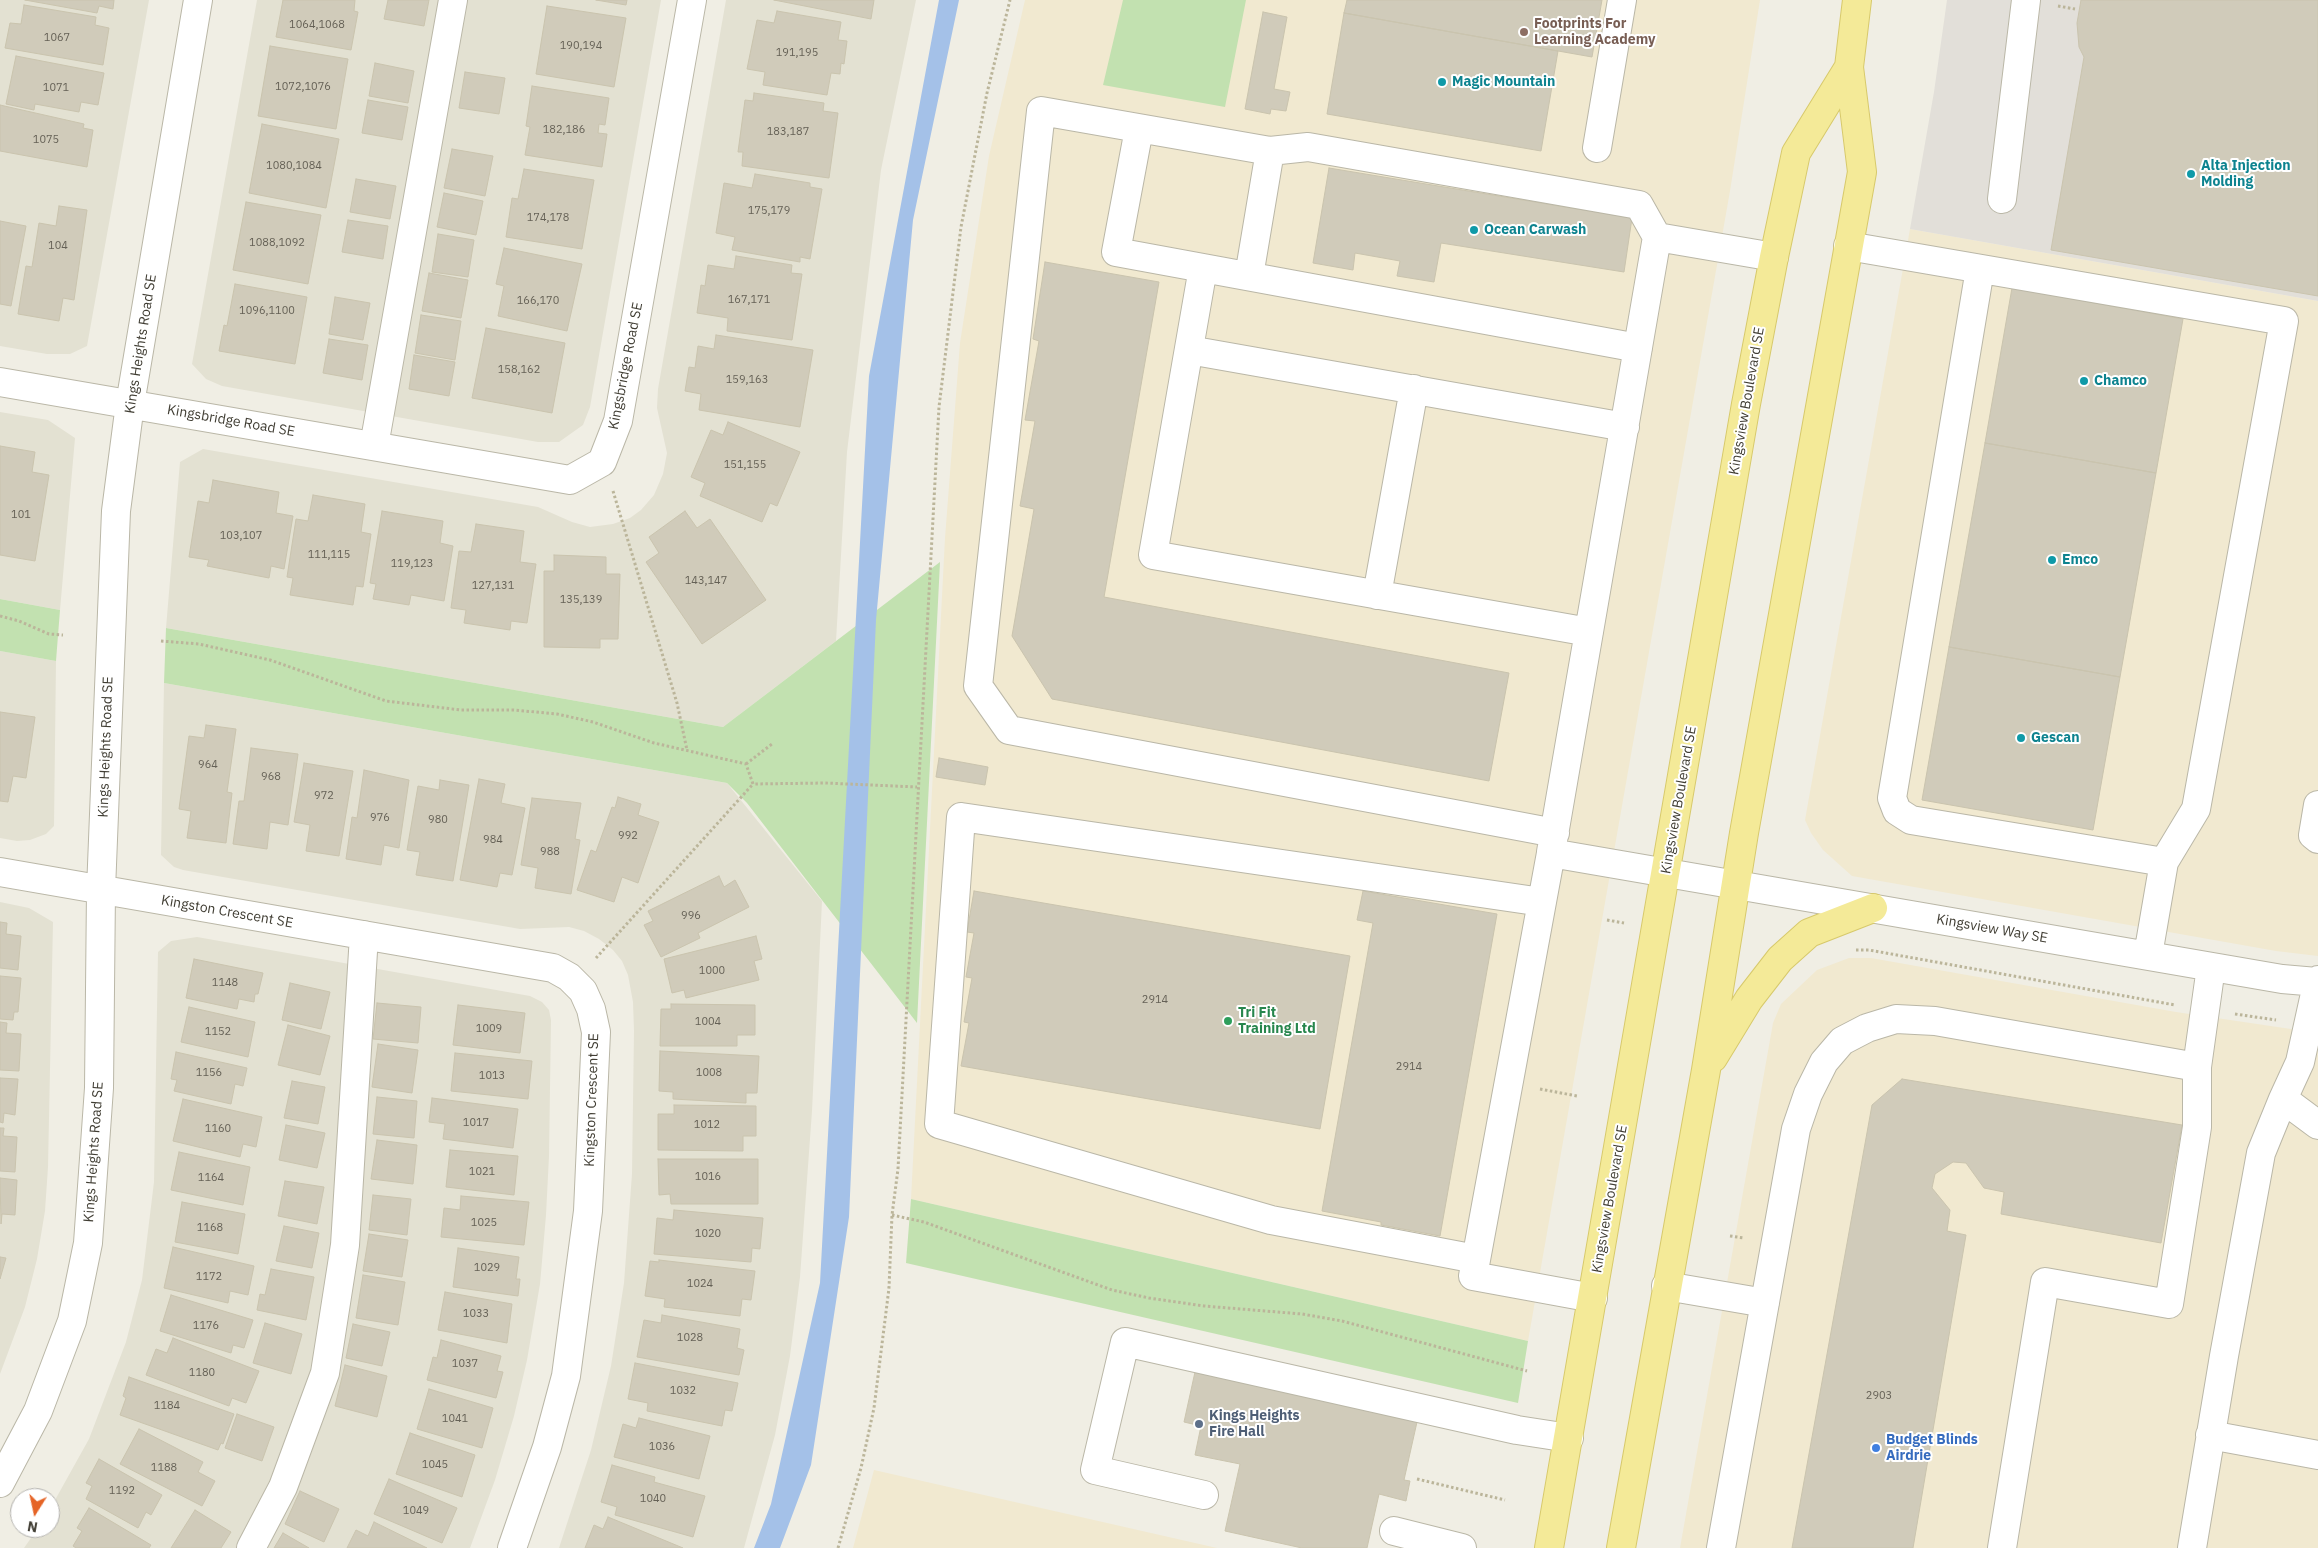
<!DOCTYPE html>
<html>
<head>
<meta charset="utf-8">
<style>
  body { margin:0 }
  #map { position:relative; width:2318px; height:1548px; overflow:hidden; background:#f0eee4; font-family:"IBM Plex Sans",sans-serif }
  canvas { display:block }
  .north { position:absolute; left:10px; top:1488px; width:50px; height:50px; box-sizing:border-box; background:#fff; border:1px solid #b3b2ae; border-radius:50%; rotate:190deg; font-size:14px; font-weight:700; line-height:20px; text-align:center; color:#413e34 }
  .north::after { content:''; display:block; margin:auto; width:18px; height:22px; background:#e56426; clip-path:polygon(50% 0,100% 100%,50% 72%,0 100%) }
</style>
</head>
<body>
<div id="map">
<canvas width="2318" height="1548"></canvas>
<div class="north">N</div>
</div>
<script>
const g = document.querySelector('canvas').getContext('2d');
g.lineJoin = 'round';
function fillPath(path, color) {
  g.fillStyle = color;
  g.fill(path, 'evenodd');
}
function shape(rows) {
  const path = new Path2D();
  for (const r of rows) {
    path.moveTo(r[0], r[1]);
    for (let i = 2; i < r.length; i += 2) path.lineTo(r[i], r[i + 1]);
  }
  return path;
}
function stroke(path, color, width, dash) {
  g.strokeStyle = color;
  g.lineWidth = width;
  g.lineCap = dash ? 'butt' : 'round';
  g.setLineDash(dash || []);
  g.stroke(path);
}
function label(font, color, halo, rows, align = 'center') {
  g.font = font + ' "IBM Plex Sans",sans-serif';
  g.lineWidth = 4;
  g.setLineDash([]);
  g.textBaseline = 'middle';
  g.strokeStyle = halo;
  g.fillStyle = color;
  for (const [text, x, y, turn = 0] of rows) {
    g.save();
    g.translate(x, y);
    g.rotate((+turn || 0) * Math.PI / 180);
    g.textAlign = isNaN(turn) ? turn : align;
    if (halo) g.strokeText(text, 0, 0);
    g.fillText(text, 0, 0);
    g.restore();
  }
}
const residential = shape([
  [0,0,149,0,87,346,70,354,47,354,0,346],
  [257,0,661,0,590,407,583,425,559,442,538,442,222,386,206,379,192,364],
  [726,0,916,0,881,170,847,452,836,641,723,727,166,628,180,462,203,449,538,507,572,522,590,527,613,524,630,518,641,510,654,495,663,474,667,453,657,408,658,389],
  [0,412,48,420,75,438,60,610,0,599],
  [0,651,56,661,54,826,46,834,30,840,17,841,0,838],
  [164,683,727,783,822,901,812,1111,800,1277,790,1356,775,1435,744,1548,559,1548,591,1450,611,1366,624,1283,632,1174,634,1031,633,1002,628,975,622,961,613,950,599,939,584,931,569,927,520,929,183,870,174,867,161,855],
  [0,902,29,908,53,922,48,1167,45,1211,37,1259,25,1307,0,1374],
  [197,937,530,996,542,1002,549,1010,551,1020,549,1156,546,1215,540,1284,527,1360,514,1416,495,1480,470,1548,24,1548,38,1528,50,1528,50,1509,89,1439,126,1342,142,1280,154,1182,158,952,171,941]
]);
const commercial = shape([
  [1025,0,1760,0,1730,191,1528,1341,911,1199,945,538,960,343,989,156],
  [1910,229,2318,301,2318,956,2276,951,1852,876,1823,850,1811,833,1805,820],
  [1849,958,1871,958,2176,1012,2318,1033,2318,1548,1680,1548,1773,1023,1781,1004,1817,970],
  [874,1470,1217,1548,853,1548]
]);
const industrial = shape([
  [1947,0,2318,0,2318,301,1910,229,1934,92]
]);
const green = shape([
  [1123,0,1246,0,1225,107,1103,85],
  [940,562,917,1023,747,803,727,783,164,683,166,628,723,727],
  [0,599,60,610,56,661,0,651],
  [911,1199,1528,1341,1518,1403,906,1263]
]);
const water = shape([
  [939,0,959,0,913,220,876,620,849,1217,811,1465,780,1548,754,1548,771,1504,820,1283,869,376]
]);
const building = shape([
  [25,0,114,0,113,9,99,6,97,13,25,0],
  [283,0,355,0,354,11,358,12,351,50,276,37,283,0],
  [388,0,429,0,424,26,384,19,388,0],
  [596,0,627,0,626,5,596,0],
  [774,0,874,0,871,19,774,0],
  [1347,0,1602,0,1592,57,1344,13,1347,0],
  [2081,0,2318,0,2318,296,2051,250,2084,57,2079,47,2077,23,2081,0],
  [24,5,96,17,95,25,109,28,103,65,5,48,10,23,21,24,24,5],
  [547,6,626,18,614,87,536,74,547,6],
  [777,11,841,22,838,40,847,41,844,64,841,63,840,74,831,73,827,95,763,85,765,72,747,69,757,20,774,23,777,11],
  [1263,12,1287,17,1274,89,1290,92,1286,111,1271,109,1270,114,1245,109,1263,12],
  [1344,13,1558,51,1541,151,1327,114,1344,13],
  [270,46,348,59,336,129,258,116,270,46],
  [16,56,104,73,98,105,81,102,79,112,35,104,34,110,6,104,16,56],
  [375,63,414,71,408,103,369,96,375,63],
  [465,72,505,78,499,114,459,108,465,72],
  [532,86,609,98,605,125,599,124,598,133,607,134,602,167,525,155,530,127,526,126,532,86],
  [754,93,824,103,823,111,838,113,829,178,742,166,743,152,738,152,745,100,753,101,754,93],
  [368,100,408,107,402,140,362,133,368,100],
  [0,105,84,124,83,128,93,130,87,167,0,151,0,105],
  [262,124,339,139,326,208,249,193,262,124],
  [452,149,493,156,485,196,444,188,452,149],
  [1329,168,1632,218,1624,272,1441,243,1434,282,1397,276,1400,261,1355,253,1353,270,1313,263,1329,168],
  [524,169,594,180,582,249,506,237,512,198,518,199,524,169],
  [755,174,810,183,810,187,822,189,810,259,800,257,800,262,732,250,735,237,716,233,724,183,752,188,755,174],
  [356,179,396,186,390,219,350,212,356,179],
  [444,193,483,201,476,235,437,227,444,193],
  [246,202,321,215,308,284,233,270,246,202],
  [59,206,87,210,74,300,63,298,59,321,18,314,26,266,32,267,39,223,56,226,59,206],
  [348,220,388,226,383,259,342,252,348,220],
  [0,221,26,226,11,306,0,304,0,221],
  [438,234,474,240,468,277,432,272,438,234],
  [504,248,582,264,567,331,498,316,504,286,496,284,504,248],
  [736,256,792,265,791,273,802,274,792,340,727,331,728,318,697,313,701,285,705,286,708,265,734,269,736,256],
  [1045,262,1159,282,1104,597,1509,673,1489,781,1052,699,1012,636,1034,509,1020,506,1035,421,1025,420,1039,341,1033,339,1045,262],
  [429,273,468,280,461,318,422,311,429,273],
  [235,284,307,297,295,364,219,351,224,325,227,326,235,284],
  [2012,288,2183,319,2156,473,1985,443,2012,288],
  [335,297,370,303,363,340,329,334,335,297],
  [421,315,461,321,455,360,415,353,421,315],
  [486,328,565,343,552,413,472,398,486,328],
  [716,335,813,350,800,427,699,410,701,394,685,391,689,367,695,368,698,346,714,349,716,335],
  [329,339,368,345,362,380,323,373,329,339],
  [414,355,455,362,449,396,409,389,414,355],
  [728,422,800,452,777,506,770,503,762,522,700,496,705,483,691,477,711,430,723,435,728,422],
  [1985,443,2156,473,2120,677,1949,647,1985,443],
  [0,446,35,452,32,472,49,475,35,561,0,555,0,446],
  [213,480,279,492,276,513,293,516,284,569,271,566,269,578,207,566,209,560,189,557,198,501,209,503,213,480],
  [313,495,365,504,361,532,371,534,363,587,356,586,353,605,290,595,293,578,287,577,296,519,308,521,313,495],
  [382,511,443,521,440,543,453,546,444,601,411,595,409,605,373,599,376,584,370,583,382,511],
  [685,511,697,528,710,519,766,600,702,644,646,562,659,553,649,537,685,511],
  [476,524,524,531,520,562,536,564,527,623,511,621,510,630,464,623,466,610,451,608,459,551,471,552,476,524],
  [554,555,606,557,606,574,620,574,618,639,600,639,600,648,544,647,544,571,554,571,554,555],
  [1949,647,2120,677,2093,830,1922,800,1949,647],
  [0,712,35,717,26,778,13,776,8,802,0,801,0,712],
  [206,725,236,729,227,792,232,793,226,843,187,838,191,811,179,809,189,736,204,738,206,725],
  [251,748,298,754,288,825,270,822,267,849,233,844,239,801,244,801,251,748],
  [939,758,988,767,985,785,936,777,939,758],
  [304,763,353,771,339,856,306,851,310,825,294,822,304,763],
  [364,770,409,780,399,848,384,845,381,865,346,859,352,817,357,818,364,770],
  [479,779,505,784,501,803,525,808,512,875,500,873,497,887,460,880,479,779],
  [440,780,469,785,453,881,416,875,420,852,407,850,418,786,439,790,440,780],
  [618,797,641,804,638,815,659,822,638,883,622,877,614,902,577,890,591,850,596,852,612,807,615,808,618,797],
  [532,798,581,803,575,839,580,840,571,894,535,888,538,868,521,865,532,798],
  [719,876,724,887,735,880,749,907,698,933,700,938,661,957,644,925,653,921,648,911,719,876],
  [974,891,1350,956,1320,1129,961,1066,969,1023,964,1022,972,978,966,977,974,933,967,932,974,891],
  [1363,891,1497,914,1440,1236,1381,1225,1381,1222,1322,1211,1373,923,1357,920,1363,891],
  [0,922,7,923,6,934,21,936,18,970,0,968,0,922],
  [756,936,762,959,754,961,759,980,686,998,684,990,672,993,664,959,756,936],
  [194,959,263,973,258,994,255,994,254,1002,239,999,237,1009,186,998,194,959],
  [0,976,21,978,18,1012,14,1012,13,1020,0,1019,0,976],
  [290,983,330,992,321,1029,282,1020,290,983],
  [377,1003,421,1007,418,1043,373,1039,377,1003],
  [671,1004,755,1005,755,1035,737,1035,737,1046,660,1046,661,1009,671,1009,671,1004],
  [458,1005,525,1013,520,1053,453,1045,458,1005],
  [189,1007,255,1022,248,1057,181,1042,189,1007],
  [0,1022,7,1023,6,1033,21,1034,19,1071,0,1070,0,1022],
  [288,1025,330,1036,320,1075,278,1065,288,1025],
  [378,1044,418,1050,412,1093,372,1087,378,1044],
  [660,1051,759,1056,757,1093,746,1093,746,1103,673,1099,673,1092,659,1091,660,1051],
  [176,1052,247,1068,243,1086,235,1084,231,1104,174,1091,177,1080,171,1079,176,1052],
  [455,1053,532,1061,528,1099,451,1091,455,1053],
  [0,1078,18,1079,15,1115,4,1113,3,1123,0,1122,0,1078],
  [1902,1079,2182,1125,2161,1243,2001,1214,2004,1192,1984,1188,1966,1163,1953,1162,1935,1174,1932,1188,1950,1210,1947,1231,1966,1235,1913,1548,1792,1548,1872,1105,1902,1079],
  [292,1081,325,1087,318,1124,284,1118,292,1081],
  [377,1097,417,1101,414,1138,373,1134,377,1097],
  [432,1098,518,1109,513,1148,443,1139,445,1124,429,1122,432,1098],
  [183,1099,262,1117,256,1147,243,1144,240,1157,173,1141,183,1099],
  [674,1105,756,1106,756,1136,743,1136,743,1151,658,1150,658,1114,674,1114,674,1105],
  [286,1125,325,1133,317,1168,279,1160,286,1125],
  [0,1128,4,1128,3,1136,17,1137,15,1172,0,1171,0,1128],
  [377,1140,417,1145,413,1184,371,1179,377,1140],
  [450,1150,518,1156,514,1195,446,1187,450,1150],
  [179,1152,250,1167,243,1205,171,1190,179,1152],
  [658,1159,758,1159,758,1204,671,1204,670,1194,659,1195,658,1159],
  [0,1178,17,1180,15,1215,2,1214,1,1224,0,1178],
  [285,1181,324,1187,317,1224,278,1216,285,1181],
  [373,1195,411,1199,407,1235,369,1230,373,1195],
  [461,1196,529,1202,524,1245,441,1237,444,1208,460,1210,461,1196],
  [182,1202,245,1214,238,1254,175,1242,182,1202],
  [674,1210,763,1218,760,1249,752,1248,751,1262,654,1254,657,1218,673,1220,674,1210],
  [284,1226,319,1233,312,1268,276,1261,284,1226],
  [369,1234,408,1240,402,1277,363,1271,369,1234],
  [173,1247,254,1266,248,1295,230,1291,228,1303,164,1288,173,1247],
  [458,1248,519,1257,516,1279,520,1279,518,1296,453,1287,458,1248],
  [0,1257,6,1258,0,1279,0,1257],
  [659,1260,755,1271,751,1300,742,1299,740,1316,664,1307,665,1299,645,1296,650,1261,659,1262,659,1260],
  [271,1269,314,1277,306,1320,257,1310,260,1294,265,1295,271,1269],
  [363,1275,405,1282,398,1325,356,1318,363,1275],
  [445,1292,512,1304,507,1343,438,1330,445,1292],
  [171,1295,253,1320,244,1348,233,1345,231,1353,160,1331,171,1295],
  [662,1315,740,1329,737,1348,744,1350,739,1375,637,1357,644,1320,661,1323,662,1315],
  [265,1323,302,1334,291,1374,253,1363,265,1323],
  [353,1324,390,1332,382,1366,346,1358,353,1324],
  [173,1338,259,1371,246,1403,232,1398,229,1406,146,1375,156,1349,167,1353,173,1338],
  [441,1340,501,1356,497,1371,503,1372,496,1398,427,1380,433,1357,437,1358,441,1340],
  [635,1363,738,1383,732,1411,725,1410,722,1426,647,1411,648,1403,628,1399,635,1363],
  [345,1365,387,1376,377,1417,335,1406,345,1365],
  [1195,1372,1417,1422,1404,1480,1410,1481,1406,1501,1379,1494,1367,1548,1302,1548,1225,1531,1240,1464,1195,1455,1201,1426,1184,1422,1195,1372],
  [129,1377,234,1414,223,1444,221,1443,218,1450,120,1415,126,1398,123,1396,129,1377],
  [429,1389,493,1408,482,1448,417,1429,429,1389],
  [237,1414,274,1427,262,1461,225,1448,237,1414],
  [639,1418,710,1436,699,1479,614,1457,623,1424,636,1428,639,1418],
  [139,1429,203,1462,198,1472,215,1481,202,1506,120,1464,139,1429],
  [410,1433,475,1455,462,1497,396,1474,410,1433],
  [99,1459,162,1495,151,1515,146,1512,138,1528,86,1499,92,1486,86,1483,99,1459],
  [612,1465,655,1477,654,1482,705,1496,693,1537,615,1515,617,1507,601,1502,612,1465],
  [389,1479,457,1508,442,1543,374,1514,389,1479],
  [300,1491,339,1509,324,1542,285,1524,300,1491],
  [89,1508,151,1545,149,1548,76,1548,73,1546,82,1531,77,1528,89,1508],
  [195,1510,231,1532,221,1548,171,1548,195,1510],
  [608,1517,683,1548,585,1548,594,1525,603,1529,608,1517],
  [374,1522,427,1548,347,1548,356,1530,368,1536,374,1522],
  [283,1533,309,1548,274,1548,283,1533]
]);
const path = shape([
  [2058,6,2075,9],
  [613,491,677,703,687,750],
  [0,616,19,621,49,634,63,635],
  [161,641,199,644,270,660,386,701,461,710,514,710,557,714,593,722,654,743,746,764,753,784,825,783,917,787],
  [746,764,772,744],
  [1607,920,1624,923],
  [1856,950,1869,950,2175,1005],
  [596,958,753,784],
  [2235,1014,2276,1020],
  [1540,1089,1577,1096],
  [892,1215,924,1222,1112,1290,1149,1298,1204,1306,1302,1314,1342,1321,1527,1371],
  [1730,1236,1744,1238],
  [1417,1479,1505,1500],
  [838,1548,861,1468,874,1408,889,1288,892,1215,898,1169,939,407,961,227,987,93,1010,0]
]);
const minor = shape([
  [1139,129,1116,252,1638,348],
  [1597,148,1622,0],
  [1270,151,1308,147,1639,205,1657,237],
  [2002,199,2026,0],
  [1848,246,2284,321,2196,809,2164,862,2148,955],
  [1203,268,1153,555,1589,632],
  [1980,269,1892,798,1897,811,1911,820,2164,862],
  [1249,276,1270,151,1041,111,978,686,1009,730,1555,833],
  [1189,350,1625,427],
  [0,382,570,480,602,462,618,421,692,0],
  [374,446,453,0],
  [1377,595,1414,389],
  [2318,805,2313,835,2318,839],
  [1551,852,1657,237,1774,257],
  [0,872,553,968,569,977,583,991,591,1009,596,1032,588,1211,566,1376,547,1447,512,1548],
  [2318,980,2300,1062,2283,1099,2318,1125],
  [1476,1259,1271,1220,939,1124,961,817,1542,902],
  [1666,1286,1765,1303],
  [1593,1298,1473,1276,1551,853,2282,979,2318,982],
  [2210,1435,2318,1455],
  [0,1483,38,1411,72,1321,88,1243,99,1088,101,890,116,511,130,404,198,0],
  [1204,1495,1095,1470,1125,1342,1517,1430,1569,1438],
  [1394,1531,1462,1548],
  [251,1548,283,1487,325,1373,345,1245,364,935],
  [1721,1548,1796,1129,1808,1094,1824,1062,1842,1041,1867,1028,1896,1019,1935,1021,2197,1067,2211,967],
  [2002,1548,2045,1282,2169,1304,2197,1127,2197,1067],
  [2192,1548,2224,1356,2261,1153,2283,1099]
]);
const major = shape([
  [1713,1058,1749,999,1780,959,1809,933,1873,908],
  [1549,1548,1746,404,1774,257,1796,153,1849,67],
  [1621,1548,1706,1070,1744,833,1862,172,1849,67,1857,0]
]);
const markers = [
  [1524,32,5,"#8d6e63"],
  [1442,82,5,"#0f9aa8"],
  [2191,174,5,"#0f9aa8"],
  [1474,230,5,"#0f9aa8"],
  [2084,381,5,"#0f9aa8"],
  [2052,560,5,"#0f9aa8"],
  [2021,738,5,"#0f9aa8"],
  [1228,1021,5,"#2e9e5b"],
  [1199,1424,5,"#5c6f8a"],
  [1876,1448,5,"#3f7fe0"]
];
const numberNames = [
  ["1064,1068",317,25],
  ["1067",57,38],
  ["190,194",581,46],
  ["191,195",797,53],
  ["1072,1076",303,87],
  ["1071",56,88],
  ["182,186",564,130],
  ["183,187",788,132],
  ["1075",46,140],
  ["1080,1084",294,166],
  ["175,179",769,211],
  ["174,178",548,218],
  ["1088,1092",277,243],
  ["104",58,246],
  ["167,171",749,300],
  ["166,170",538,301],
  ["1096,1100",267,311],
  ["158,162",519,370],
  ["159,163",747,380],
  ["151,155",745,465],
  ["101",21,515],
  ["103,107",241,536],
  ["111,115",329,555],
  ["119,123",412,564],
  ["143,147",706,581],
  ["127,131",493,586],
  ["135,139",581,600],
  ["964",208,765],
  ["968",271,777],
  ["972",324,796],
  ["976",380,818],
  ["980",438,820],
  ["992",628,836],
  ["984",493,840],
  ["988",550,852],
  ["996",691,916],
  ["1000",712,971],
  ["1148",225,983],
  ["2914",1155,1000],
  ["1004",708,1022],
  ["1009",489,1029],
  ["1152",218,1032],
  ["2914",1409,1067],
  ["1156",209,1073],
  ["1008",709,1073],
  ["1013",492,1076],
  ["1017",476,1123],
  ["1012",707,1125],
  ["1160",218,1129],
  ["1021",482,1172],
  ["1016",708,1177],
  ["1164",211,1178],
  ["1025",484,1223],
  ["1168",210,1228],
  ["1020",708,1234],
  ["1029",487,1268],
  ["1172",209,1277],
  ["1024",700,1284],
  ["1033",476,1314],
  ["1176",206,1326],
  ["1028",690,1338],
  ["1037",465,1364],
  ["1180",202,1373],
  ["1032",683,1391],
  ["2903",1879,1396],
  ["1184",167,1406],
  ["1041",455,1419],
  ["1036",662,1447],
  ["1045",435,1465],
  ["1188",164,1468],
  ["1192",122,1491],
  ["1040",653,1499],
  ["1049",416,1511]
];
const educationNames = [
  ["Footprints For",1534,24],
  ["Learning Academy",1534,40]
];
const cultureNames = [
  ["Magic Mountain",1452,82],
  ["Alta Injection",2201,166],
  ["Molding",2201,182],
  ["Ocean Carwash",1484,230],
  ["Chamco",2094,381],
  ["Emco",2062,560],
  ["Gescan",2031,738]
];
const streetNames = [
  ["Kings Heights Road SE",141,344,-81],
  ["Kingsbridge Road SE",626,366,-79],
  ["Kingsview Boulevard SE",1747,401,-80],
  ["Kingsbridge Road SE",231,421,10],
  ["Kings Heights Road SE",106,747,-88],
  ["Kingsview Boulevard SE",1679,800,-80],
  ["Kingston Crescent SE",227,912,10],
  ["Kingsview Way SE",1992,929,10],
  ["Kingston Crescent SE",592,1100,-88],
  ["Kings Heights Road SE",94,1152,-86],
  ["Kingsview Boulevard SE",1610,1199,-80]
];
const leisureNames = [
  ["Tri Fit",1238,1013],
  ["Training Ltd",1238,1029]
];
const serviceNames = [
  ["Kings Heights",1209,1416],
  ["Fire Hall",1209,1432]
];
const shopNames = [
  ["Budget Blinds",1886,1440],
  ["Airdrie",1886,1456]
];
fillPath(residential, '#e3e1d2');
fillPath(commercial, '#f1e9d0');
fillPath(industrial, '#e2dfd9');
fillPath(green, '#c2e1b0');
fillPath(water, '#a4c1e8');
fillPath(building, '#d0cbba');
stroke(building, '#cac4ae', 1);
stroke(minor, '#bab7a7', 30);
stroke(major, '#d7c96b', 30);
stroke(path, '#bbb59a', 3, [2.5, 2.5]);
stroke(minor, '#fff', 28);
stroke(major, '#f4ea98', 28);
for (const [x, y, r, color] of markers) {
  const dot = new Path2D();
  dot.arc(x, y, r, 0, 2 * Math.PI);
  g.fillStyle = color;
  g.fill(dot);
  stroke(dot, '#fff', 2);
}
label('11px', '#656156', null, numberNames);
label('bold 14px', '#785e54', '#fff', educationNames, 'left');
label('bold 14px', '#0d838f', '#fff', cultureNames, 'left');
label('14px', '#413e34', '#fff', streetNames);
label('bold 14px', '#27864d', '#fff', leisureNames, 'left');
label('bold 14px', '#4e5e75', '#fff', serviceNames, 'left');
label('bold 14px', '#366cbe', '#fff', shopNames, 'left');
</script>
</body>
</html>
